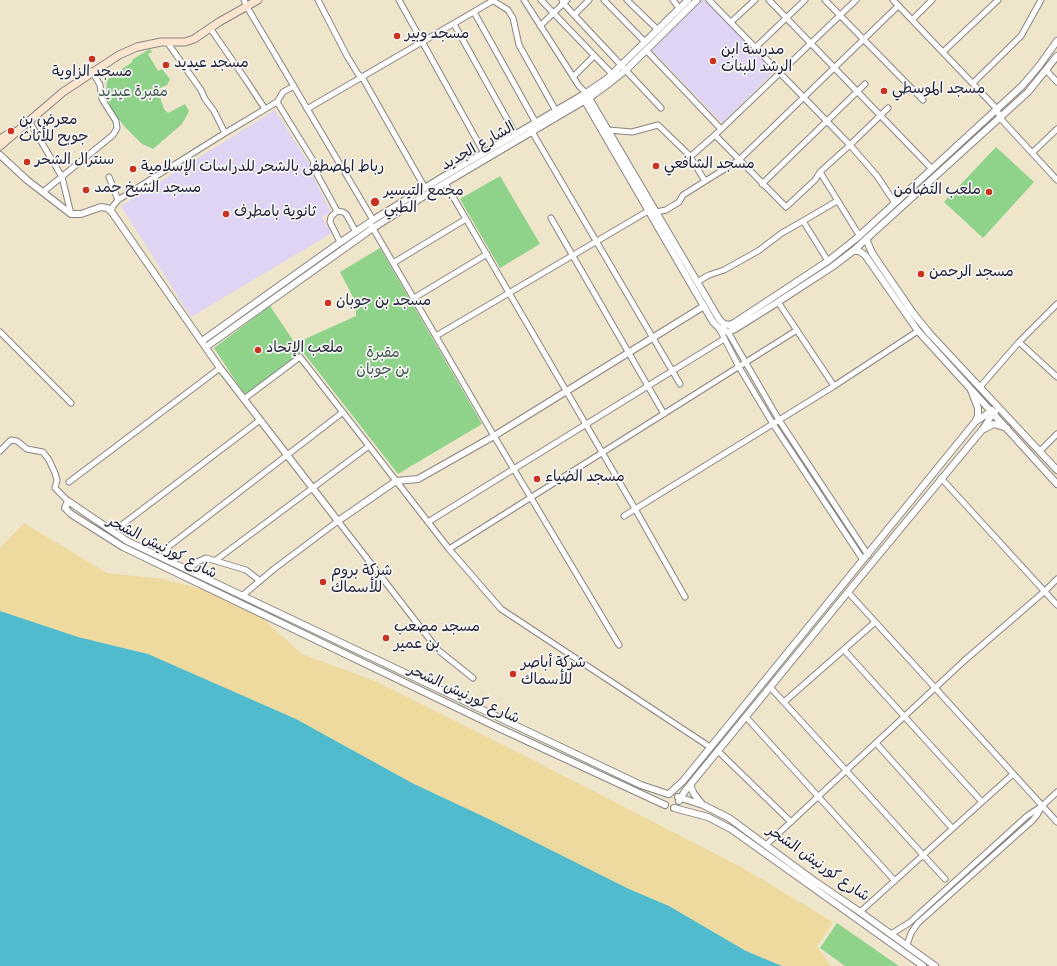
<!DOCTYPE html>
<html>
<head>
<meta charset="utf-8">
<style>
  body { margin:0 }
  canvas { display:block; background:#efe5cb }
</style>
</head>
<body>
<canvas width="1057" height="966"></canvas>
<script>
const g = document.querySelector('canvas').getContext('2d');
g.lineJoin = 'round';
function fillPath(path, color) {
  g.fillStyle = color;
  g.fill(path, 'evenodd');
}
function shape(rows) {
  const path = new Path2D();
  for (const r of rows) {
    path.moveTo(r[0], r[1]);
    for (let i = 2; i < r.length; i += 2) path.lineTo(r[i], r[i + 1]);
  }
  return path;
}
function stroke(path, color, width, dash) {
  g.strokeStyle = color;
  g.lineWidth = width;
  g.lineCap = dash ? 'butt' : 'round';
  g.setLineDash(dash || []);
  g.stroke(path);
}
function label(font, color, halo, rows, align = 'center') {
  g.font = font + ' Dekko,"Playpen Sans Arabic",sans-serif';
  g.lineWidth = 3.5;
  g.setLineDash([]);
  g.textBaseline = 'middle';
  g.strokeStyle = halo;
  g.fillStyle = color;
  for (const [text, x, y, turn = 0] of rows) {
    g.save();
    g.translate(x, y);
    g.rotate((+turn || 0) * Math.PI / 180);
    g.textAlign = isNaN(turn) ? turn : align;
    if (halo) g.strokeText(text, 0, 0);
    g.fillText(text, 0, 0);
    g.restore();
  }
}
const built = shape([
  [701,0,705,0,774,72,722,123,652,50],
  [275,110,313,170,313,176,331,212,322,217,332,233,191,317,121,206]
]);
const green = shape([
  [150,49,152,52,148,54,158,71,162,69,170,79,167,85,158,89,161,100,164,109,168,113,185,104,189,111,185,119,181,125,153,149,142,144,125,127,113,112,106,95,107,80,132,62,133,59],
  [996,147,1034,182,983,238,944,202],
  [500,176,540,244,500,268,460,199],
  [380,248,482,424,398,474,296,343,356,316,356,303,340,272],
  [270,306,301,352,245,395,214,348],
  [837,923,899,966,845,966,820,948]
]);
const sand = shape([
  [24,523,107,573,162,579,205,590,252,609,302,654,375,681,535,761,743,868,833,922,817,947,831,966,782,966,746,951,669,906,629,889,493,821,414,784,296,719,148,654,78,637,0,611,0,548]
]);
const water = shape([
  [0,611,78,637,148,654,296,719,414,784,493,821,629,889,669,906,746,951,782,966,0,966]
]);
const minor = shape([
  [244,0,247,7,373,220],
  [318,0,347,56,358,74,362,77,425,188],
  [399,0,484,153],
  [492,0,508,10,513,18,519,45,556,111],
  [524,0,579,86,586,93],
  [541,0,612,74],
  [562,0,563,3,661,108],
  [604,0,645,42],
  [627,0,658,30],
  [673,0,679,8],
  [709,0,850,145,877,176,895,203],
  [769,0,932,169],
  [825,0,923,100],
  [893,0,997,109,1000,118,1057,180],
  [474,12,536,123],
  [574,15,589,0],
  [912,20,932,0],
  [731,22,755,0],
  [454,24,516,135],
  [540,26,567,0],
  [210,28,246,80,265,109],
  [167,42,201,90,205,99,214,111,225,133],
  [756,47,805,0],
  [646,50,721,129],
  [943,52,998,0],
  [1046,70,1057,82],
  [573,77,594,56],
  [973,83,1021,36,1041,0],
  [277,102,314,162,313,167,337,211,343,212,346,214,356,232],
  [307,109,494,0],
  [29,121,62,177,71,214],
  [531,130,680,384],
  [609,130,632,132,658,125,689,155,705,181],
  [715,135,786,207,815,180,820,172,850,145,888,108],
  [1032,153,1057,129],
  [690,157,715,135,856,0],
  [820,172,859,235],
  [109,177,118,200],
  [445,183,634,507,685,597],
  [762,184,865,84],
  [43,192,113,135,117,128,116,121,102,99,100,85,92,71],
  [111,211,113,206,118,200,225,133,277,102,283,92,294,86],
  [337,211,331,217,330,222,340,242],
  [656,212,666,210,679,202,683,195,739,160,898,6],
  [551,218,664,414],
  [803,221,837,201],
  [371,225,494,436,619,645],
  [393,263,466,219],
  [697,282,709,275,724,270,758,251,782,233,803,221,828,261],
  [414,298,487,254],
  [778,302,834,386],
  [719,328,739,367,773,424,863,560],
  [0,332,71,403],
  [728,332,779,420,868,555],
  [436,336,648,211],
  [1019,342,1057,377],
  [980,387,1019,342,1057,304],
  [244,399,300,357,449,549,501,609,710,747],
  [0,451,11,440,17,441,27,449,43,452,49,460,55,473,57,480,55,488,68,501],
  [1040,451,1057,434],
  [941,478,1057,605],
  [69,482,220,368],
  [624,516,834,386,918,331],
  [428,522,724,339],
  [123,524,260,420],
  [449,549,797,330],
  [163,558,168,547,343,412],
  [216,560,369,446],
  [189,570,197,562,206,558,246,570,260,581],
  [848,592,1057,822],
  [243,595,274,569,338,521,438,650,473,678],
  [844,650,982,802],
  [770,687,945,879],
  [784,702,874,623],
  [746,717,895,881],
  [876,743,952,828],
  [718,751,791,822],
  [766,845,965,660,1045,591,1057,579],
  [860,912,1013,774],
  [891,934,909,923,1027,816,1042,806,1057,792],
  [907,945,911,933,918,923,1032,821,1037,815,1042,806]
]);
const tertiary = shape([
  [586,93,719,319,724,324,729,325,734,323,828,261,858,237,1022,86,1039,66,1057,41],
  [582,96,713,322,719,328,728,332,735,329,778,302,832,267,853,251,1028,92,1057,56],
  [0,155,27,180,71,214,81,214,101,207,107,208,111,211,220,368,338,521,396,481,418,479,494,436,704,306],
  [867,238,867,241,872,253,913,313,930,334,1057,470],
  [853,251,859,251,865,255,918,331,1057,484],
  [202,341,335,246,373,220,441,178,586,93,608,78,688,0],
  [206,347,373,228,445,183,589,98,611,82,626,70,697,0],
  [975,422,987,414,995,412],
  [983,429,990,418,992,410],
  [690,785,694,794,702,804],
  [669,794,683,781,975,422,978,416,978,408,971,390],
  [678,797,703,805,729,818,813,880,860,912,935,966],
  [679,801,685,791,848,592,982,430,994,424,1007,428],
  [665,805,499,728,123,547,71,514,65,508,68,501,127,541,641,785,668,794],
  [674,808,708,817,731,829,923,966]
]);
const secondary = shape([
  [0,139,13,131],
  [0,146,63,92,119,55,137,47,161,42,185,42,194,39,219,22,258,0]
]);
const markers = [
  [397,36,4,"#c8321e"],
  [92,59,4,"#c8321e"],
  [713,61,4,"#c8321e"],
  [166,65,4,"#c8321e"],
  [884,91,4,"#c8321e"],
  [11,131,4,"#c8321e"],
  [27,162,4,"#c8321e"],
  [656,166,4,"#c8321e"],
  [133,169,4,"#c8321e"],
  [86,190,4,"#c8321e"],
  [989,192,4,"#c8321e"],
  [375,202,5,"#c8321e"],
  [226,214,4,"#c8321e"],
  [921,274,4,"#c8321e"],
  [328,303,4,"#c8321e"],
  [258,350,4,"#c8321e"],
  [537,479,4,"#c8321e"],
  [323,582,4,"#c8321e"],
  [386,638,4,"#c8321e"],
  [513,674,4,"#c8321e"]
];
const poiNames = [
  ["مسجد وبير",405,36],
  ["مدرسة ابن",721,52],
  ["الرشد للبنات",721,69],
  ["مسجد عيديد",174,65],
  ["مسجد الزاوية",92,74,"center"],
  ["مسجد الموسطي",892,91],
  ["معرض بن",19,122],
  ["جوبح للأثاث",19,139],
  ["سنترال الشحر",35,162],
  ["مسجد الشافعي",664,166],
  ["رباط المصطفى بالشحر للدراسات الإسلامية",141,169],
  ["مسجد الشيخ حمد",94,190],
  ["ملعب التضامن",981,192,"right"],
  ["مجمع التيسير",384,193],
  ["الطبي",384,210],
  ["ثانوية بامطرف",234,214],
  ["مسجد الرحمن",929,274],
  ["مسجد بن جوبان",336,303],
  ["ملعب الإتحاد",266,350],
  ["مسجد الضياء",545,479],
  ["شركة بروم",331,573],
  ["للأسماك",331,590],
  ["مسجد مصعب",394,629],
  ["بن عمير",394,646],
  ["شركة أباصر",521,665],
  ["للأسماك",521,682]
];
const parkNames = [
  ["مقبرة عيديد",133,94],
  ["مقبرة",383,355],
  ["بن جوبان",383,372]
];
const streetNames = [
  ["الشارع الجديد",479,148,-30],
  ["شارع كورنيش الشحر",161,549,27],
  ["شارع كورنيش الشحر",463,696,25],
  ["شارع كورنيش الشحر",817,865,35]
];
fillPath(built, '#e0d4f4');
fillPath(green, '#8fd38b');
fillPath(sand, '#eeda9e');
fillPath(water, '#50bbcc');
stroke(minor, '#888483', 7);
stroke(tertiary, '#888483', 8);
stroke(secondary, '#888483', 9);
stroke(minor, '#fff', 5);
stroke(tertiary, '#fff', 6);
stroke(secondary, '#fce5cf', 7);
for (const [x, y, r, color] of markers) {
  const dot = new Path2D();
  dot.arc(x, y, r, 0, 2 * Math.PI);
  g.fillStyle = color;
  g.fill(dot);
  stroke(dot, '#f6f6f2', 1.5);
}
label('15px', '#22223b', '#f6f6f2', poiNames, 'left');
label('15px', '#435753', '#f6f6f2', parkNames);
label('15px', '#22223b', '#f6f6f2', streetNames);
</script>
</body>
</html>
